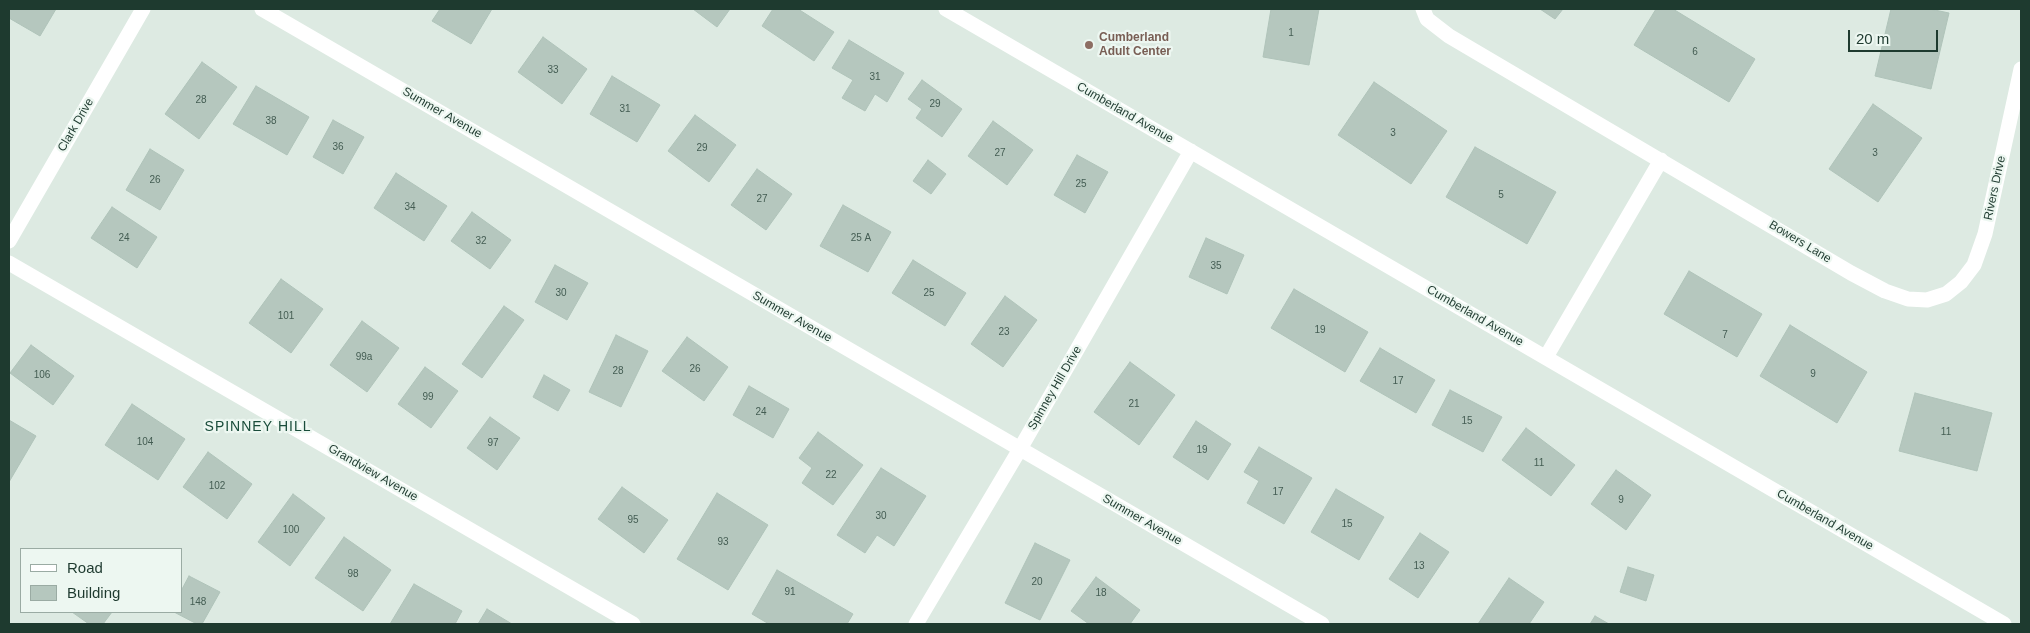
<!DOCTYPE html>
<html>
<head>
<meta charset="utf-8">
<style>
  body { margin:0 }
  #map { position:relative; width:2030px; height:633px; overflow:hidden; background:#ddeae2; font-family:Arial,sans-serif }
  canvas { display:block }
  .frame { position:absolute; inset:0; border:10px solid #1e3a2f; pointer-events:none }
  .legend { position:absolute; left:20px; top:548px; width:162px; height:65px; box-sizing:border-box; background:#edf7f1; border:1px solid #9aaba3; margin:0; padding:6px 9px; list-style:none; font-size:15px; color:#1e3a2f }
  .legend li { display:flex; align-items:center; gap:10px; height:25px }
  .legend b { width:25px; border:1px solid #9aaba3 }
  .scale { position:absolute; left:1848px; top:30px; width:90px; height:22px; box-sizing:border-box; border:2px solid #1e3a2f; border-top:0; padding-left:6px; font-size:15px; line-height:18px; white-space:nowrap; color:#1e3a2f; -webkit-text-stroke:4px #edf7f1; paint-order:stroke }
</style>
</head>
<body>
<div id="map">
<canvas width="2030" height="633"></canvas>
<div class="frame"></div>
<ul class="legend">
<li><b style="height:6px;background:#fff"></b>Road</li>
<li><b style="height:14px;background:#b5c7be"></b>Building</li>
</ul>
<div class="scale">20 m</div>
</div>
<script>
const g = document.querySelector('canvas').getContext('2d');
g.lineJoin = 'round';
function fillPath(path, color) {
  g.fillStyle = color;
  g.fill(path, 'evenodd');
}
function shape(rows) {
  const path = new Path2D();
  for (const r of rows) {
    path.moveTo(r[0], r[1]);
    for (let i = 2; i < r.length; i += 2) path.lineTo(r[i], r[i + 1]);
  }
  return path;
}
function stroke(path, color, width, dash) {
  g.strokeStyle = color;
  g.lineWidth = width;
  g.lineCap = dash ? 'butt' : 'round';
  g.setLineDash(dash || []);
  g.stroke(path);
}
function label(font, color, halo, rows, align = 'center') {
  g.font = font + ' Arial,sans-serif';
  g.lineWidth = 4.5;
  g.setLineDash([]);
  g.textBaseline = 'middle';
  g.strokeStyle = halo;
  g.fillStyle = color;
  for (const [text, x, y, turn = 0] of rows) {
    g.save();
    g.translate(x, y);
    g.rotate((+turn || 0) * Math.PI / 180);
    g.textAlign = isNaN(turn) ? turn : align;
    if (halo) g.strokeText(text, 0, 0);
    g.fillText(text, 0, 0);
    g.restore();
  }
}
const building = shape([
  [9,9,56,9,40,36,9,18,9,9],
  [440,9,492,9,471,44,432,21,440,9],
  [693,9,730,9,717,27,693,9],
  [773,9,798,9,834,32,814,61,762,26,773,9],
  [1271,9,1319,9,1309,65,1263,57,1271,9],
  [1540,9,1563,9,1555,19,1540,9],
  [1656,9,1673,9,1755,59,1729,102,1634,45,1656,9],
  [1891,9,1930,9,1949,13,1931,89,1875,76,1891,9],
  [543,37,587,69,562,104,518,72,543,37],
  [849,40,904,73,887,102,875,94,865,111,842,98,853,80,832,68,849,40],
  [202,62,237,87,199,139,165,114,202,62],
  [612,76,660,105,637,142,590,114,612,76],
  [922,80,962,109,942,137,916,118,922,109,908,99,922,80],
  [1374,82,1447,131,1411,184,1338,135,1374,82],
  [256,86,309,117,287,155,233,124,256,86],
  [1873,104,1922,138,1878,202,1829,169,1873,104],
  [695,115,736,145,709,182,668,151,695,115],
  [333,120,364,137,343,174,313,157,333,120],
  [993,121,1033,150,1007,185,968,156,993,121],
  [1475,147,1556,192,1527,244,1446,197,1475,147],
  [150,149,184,170,160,210,126,190,150,149],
  [1077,155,1108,172,1085,213,1054,195,1077,155],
  [928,160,946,174,931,194,913,181,928,160],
  [757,169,792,194,766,230,731,205,757,169],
  [396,173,447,206,424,241,374,208,396,173],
  [843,205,891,232,868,272,820,246,843,205],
  [112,207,157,237,137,268,91,238,112,207],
  [472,212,511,240,490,269,451,241,472,212],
  [1206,238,1244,255,1227,294,1189,277,1206,238],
  [913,260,966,293,945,326,892,293,913,260],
  [555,265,588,283,567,320,535,302,555,265],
  [1689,271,1762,314,1737,357,1664,314,1689,271],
  [281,279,323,309,291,353,249,323,281,279],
  [1294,289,1368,332,1345,372,1271,328,1294,289],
  [1005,296,1037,320,1003,367,971,344,1005,296],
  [504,306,524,320,482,378,462,364,504,306],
  [362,321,399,348,367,392,330,365,362,321],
  [1790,325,1867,372,1837,423,1760,376,1790,325],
  [616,335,648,351,621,407,589,392,616,335],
  [687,337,728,367,704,401,662,371,687,337],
  [31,345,74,376,53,405,10,373,31,345],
  [1380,348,1435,380,1416,413,1360,381,1380,348],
  [1130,362,1175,395,1139,445,1094,412,1130,362],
  [425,367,458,391,431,428,398,404,425,367],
  [544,375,570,390,558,411,533,397,544,375],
  [749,386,789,409,773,438,733,415,749,386],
  [1450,390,1502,417,1483,452,1432,425,1450,390],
  [1915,393,1992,413,1977,471,1899,451,1915,393],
  [132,404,185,439,158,480,105,445,132,404],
  [490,417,520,438,497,470,467,448,490,417],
  [9,420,36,436,9,482,9,420],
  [1196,421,1231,444,1208,480,1173,457,1196,421],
  [1526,428,1575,465,1551,496,1502,460,1526,428],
  [818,432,863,465,833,505,802,483,812,468,799,458,818,432],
  [1259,447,1312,478,1284,524,1247,503,1259,481,1244,472,1259,447],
  [208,452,252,484,227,519,183,487,208,452],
  [881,468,926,496,894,546,877,535,865,553,837,535,881,468],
  [1616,470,1651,495,1626,530,1591,504,1616,470],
  [622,487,668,520,644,553,598,519,622,487],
  [1336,489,1384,517,1359,560,1311,532,1336,489],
  [717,493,768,525,728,590,677,559,717,493],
  [293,494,325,518,290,566,258,542,293,494],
  [1420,533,1449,552,1418,598,1389,579,1420,533],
  [344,537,391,570,363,611,315,578,344,537],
  [1035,543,1070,560,1040,620,1005,603,1035,543],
  [1628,567,1654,575,1646,601,1620,592,1628,567],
  [777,570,853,614,847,624,769,624,752,614,777,570],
  [189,576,220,592,202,624,197,624,174,612,181,612,181,591,189,576],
  [1096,577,1140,610,1130,624,1089,624,1071,611,1096,577],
  [1509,578,1544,602,1529,624,1478,624,1509,578],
  [414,584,462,611,455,624,390,624,414,584],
  [487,609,512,624,478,624,487,609],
  [72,612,112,612,103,624,89,624,72,612],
  [1595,616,1609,624,1590,624,1595,616]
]);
const minor = shape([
  [262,9,1322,624],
  [946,9,2004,624],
  [1423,9,1427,19,1449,36,1851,273,1885,291,1908,299,1927,300,1946,294,1961,282,1974,265,1985,234,2021,69],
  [9,241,143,9],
  [9,263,633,624],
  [1546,357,1661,160],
  [916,624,1020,449,1191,151]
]);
const markers = [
  [1089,45,5,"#8d6e63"]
];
const numberNames = [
  ["1",1291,33],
  ["6",1695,52],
  ["33",553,70],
  ["31",875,77],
  ["28",201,100],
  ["29",935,104],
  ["31",625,109],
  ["38",271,121],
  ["3",1393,133],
  ["36",338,147],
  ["29",702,148],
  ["27",1000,153],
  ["3",1875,153],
  ["26",155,180],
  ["25",1081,184],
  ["5",1501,195],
  ["27",762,199],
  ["34",410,207],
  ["24",124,238],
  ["25 A",861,238],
  ["32",481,241],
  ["35",1216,266],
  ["30",561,293],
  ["25",929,293],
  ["101",286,316],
  ["19",1320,330],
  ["23",1004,332],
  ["7",1725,335],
  ["99a",364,357],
  ["26",695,369],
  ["28",618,371],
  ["9",1813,374],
  ["106",42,375],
  ["17",1398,381],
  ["99",428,397],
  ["21",1134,404],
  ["24",761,412],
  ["15",1467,421],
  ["11",1946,432],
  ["104",145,442],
  ["97",493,443],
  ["19",1202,450],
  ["11",1539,463],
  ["22",831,475],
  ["102",217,486],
  ["17",1278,492],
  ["9",1621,500],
  ["30",881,516],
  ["95",633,520],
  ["15",1347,524],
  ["100",291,530],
  ["93",723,542],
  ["13",1419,566],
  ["98",353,574],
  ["20",1037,582],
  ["91",790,592],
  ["18",1101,593],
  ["148",198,602]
];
const educationNames = [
  ["Cumberland",1099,38],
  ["Adult Center",1099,52]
];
const streetNames = [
  ["Summer Avenue",442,113,30],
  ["Cumberland Avenue",1125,113,30],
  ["Clark Drive",76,125,-60],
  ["Rivers Drive",1995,188,-78],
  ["Bowers Lane",1800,242,31],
  ["Cumberland Avenue",1475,316,30],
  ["Summer Avenue",792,317,30],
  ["Spinney Hill Drive",1055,388,-60],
  ["Grandview Avenue",373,473,30],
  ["Summer Avenue",1142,520,30],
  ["Cumberland Avenue",1825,520,30]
];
const neighbourhoodNames = [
  ["SPINNEY HILL",258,427]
];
fillPath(building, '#b5c7be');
stroke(building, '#afc3b9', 1);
stroke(minor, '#fff', 15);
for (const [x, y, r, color] of markers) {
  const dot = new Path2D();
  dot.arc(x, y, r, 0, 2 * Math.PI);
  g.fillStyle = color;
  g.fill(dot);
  stroke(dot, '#edf7f1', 2);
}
label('10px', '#445d53', null, numberNames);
label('bold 12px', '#785e54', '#edf7f1', educationNames, 'left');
label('12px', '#1e3a2f', '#edf7f1', streetNames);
g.letterSpacing = '1px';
label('14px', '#194c3a', '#edf7f1', neighbourhoodNames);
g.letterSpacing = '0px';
</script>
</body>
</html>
